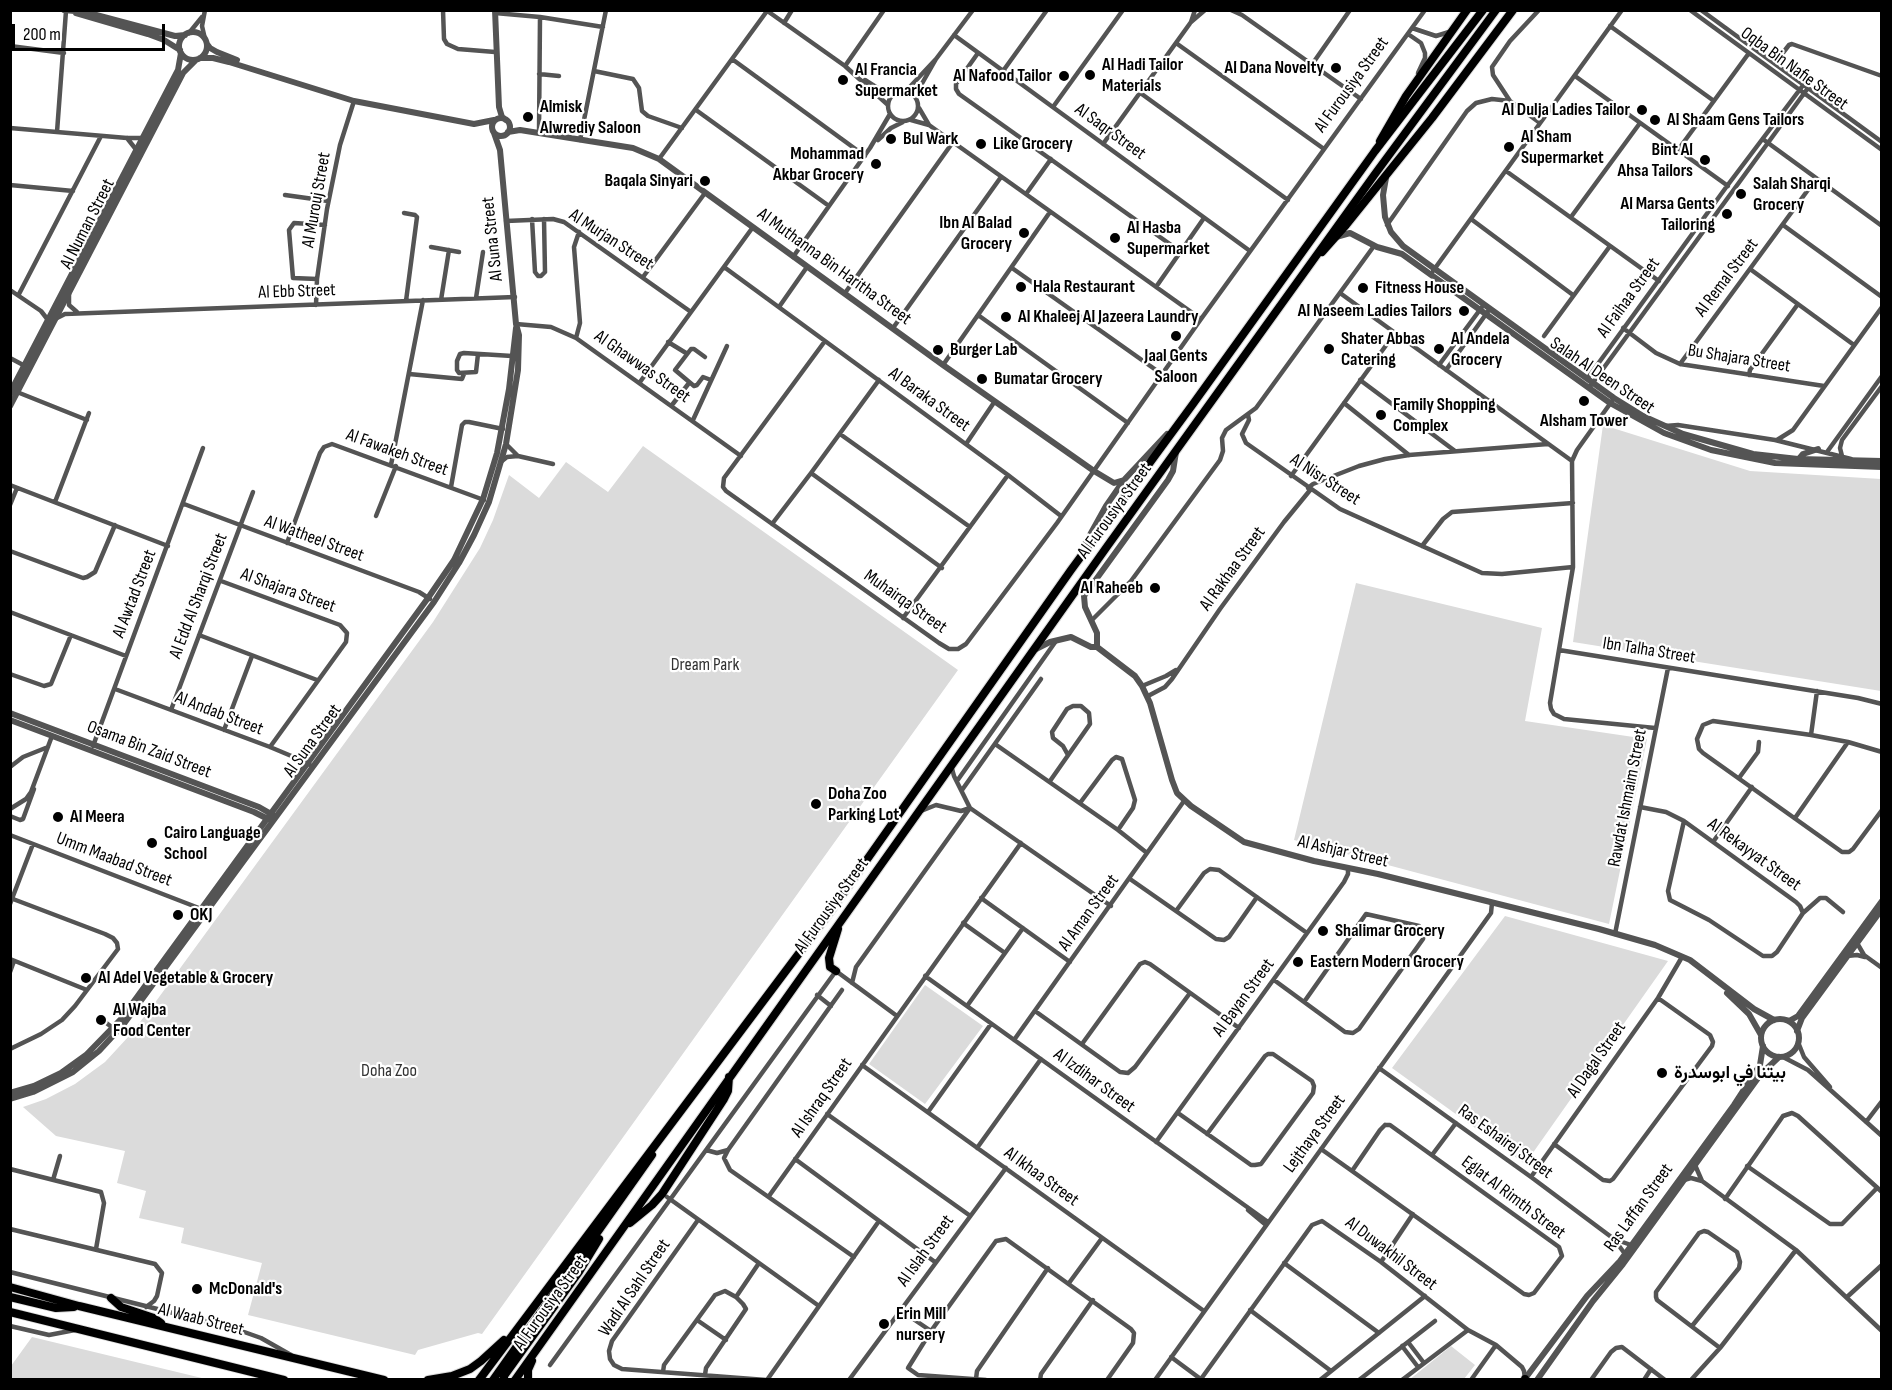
<!DOCTYPE html>
<html>
<head>
<meta charset="utf-8">
<style>
  body { margin:0 }
  #map { position:relative; width:1892px; height:1390px; overflow:hidden; background:#fff; font-family:"Sofia Sans Condensed",sans-serif }
  canvas { display:block }
  .frame { position:absolute; inset:0; border:12px solid #000; pointer-events:none }
  .scale { position:absolute; left:12px; top:24px; width:153px; height:27px; box-sizing:border-box; border:3px solid #000; border-top:0; padding-left:8px; font-size:18px; line-height:21px; white-space:nowrap; color:#000; -webkit-text-stroke:4px #fff; paint-order:stroke }
</style>
</head>
<body>
<div id="map">
<canvas width="1892" height="1390"></canvas>
<div class="frame"></div>
<div class="scale">200 m</div>
</div>
<script>
const g = document.querySelector('canvas').getContext('2d');
g.lineJoin = 'round';
function fillPath(path, color) {
  g.fillStyle = color;
  g.fill(path, 'evenodd');
}
function shape(rows) {
  const path = new Path2D();
  for (const r of rows) {
    if (r.length === 3) {
      path.moveTo(r[0] + r[2], r[1]);
      path.arc(r[0], r[1], r[2], 0, 2 * Math.PI);
      continue;
    }
    path.moveTo(r[0], r[1]);
    for (let i = 2; i < r.length; i += 2) path.lineTo(r[i], r[i + 1]);
  }
  return path;
}
function stroke(path, color, width, dash) {
  g.strokeStyle = color;
  g.lineWidth = width;
  g.lineCap = dash ? 'butt' : 'round';
  g.setLineDash(dash || []);
  g.stroke(path);
}
function label(font, color, halo, rows, align = 'center') {
  g.font = font + ' "Sofia Sans Condensed",Vazirmatn,sans-serif';
  g.lineWidth = 4.5;
  g.setLineDash([]);
  g.textBaseline = 'middle';
  g.strokeStyle = halo;
  g.fillStyle = color;
  for (const [text, x, y, turn = 0] of rows) {
    g.save();
    g.translate(x, y);
    g.rotate((+turn || 0) * Math.PI / 180);
    g.textAlign = isNaN(turn) ? turn : align;
    if (halo) g.strokeText(text, 0, 0);
    g.fillText(text, 0, 0);
    g.restore();
  }
}
const green = shape([
  [1603,425,1750,471,1881,479,1881,691,1573,642],
  [643,446,958,670,482,1334,478,1333,418,1350,415,1355,248,1315,262,1263,181,1243,184,1228,139,1218,146,1191,117,1183,125,1151,56,1136,23,1107,46,1099,75,1084,105,1062,129,1036,154,1004,433,622,480,548,493,520,509,475,539,498,566,462,608,492],
  [1356,583,1542,628,1525,721,1647,739,1609,924,1294,840],
  [1505,916,1668,961,1525,1164,1392,1068],
  [925,985,983,1026,925,1104,869,1064],
  [32,1337,206,1379,11,1379,11,1366],
  [1451,1346,1475,1365,1464,1379,1409,1380]
]);
const minor = shape([
  [443,10,444,39,447,44,458,49,495,52],
  [766,10,845,66,888,105],
  [1231,10,1242,15,1361,99],
  [1690,10,1882,150],
  [1701,10,1882,142],
  [495,13,540,17,603,27],
  [1191,22,1195,10],
  [784,23,792,10],
  [1610,26,1714,101],
  [1412,28,1436,36,1449,32],
  [189,33,202,17],
  [1408,34,1421,43,1425,53,1425,58,1418,73],
  [954,35,1250,251],
  [205,39,202,26,205,10],
  [1176,43,1324,149],
  [10,46,64,53],
  [978,53,956,84,956,89,959,94,1181,252],
  [732,59,865,156],
  [936,59,973,10],
  [1313,63,1350,10],
  [1775,63,1789,45,1792,44,1882,76],
  [845,66,884,10],
  [594,71,633,79,639,88,642,111,648,116,682,128],
  [1003,71,1047,10],
  [539,74,559,76],
  [1575,76,1728,186],
  [865,80,879,89,895,93],
  [903,106,15],
  [906,91,936,59,920,87,916,98],
  [1139,92,1288,200],
  [1510,101,1493,75,1492,67,1510,41,1539,10],
  [1053,107,1123,10],
  [919,108,929,125],
  [696,110,829,206],
  [911,120,929,125,1201,319],
  [10,128,127,138,145,138],
  [57,132,66,11],
  [539,133,540,17],
  [127,138,138,152],
  [580,140,606,10],
  [878,140,891,128,903,122],
  [1764,140,1882,226],
  [1103,144,1191,22,1205,10],
  [1678,150,1749,53],
  [659,159,767,11],
  [1506,171,1659,281],
  [10,185,73,191],
  [1026,194,1051,159],
  [285,195,328,201],
  [404,213,415,215,417,217,406,301],
  [1571,217,1640,123],
  [532,219,535,272,538,276,541,276,545,272,544,219],
  [1471,219,1573,295],
  [506,221,553,219,564,222,691,312],
  [1387,225,1467,111,1476,103,1492,99,1510,101,1540,123],
  [1783,225,1882,297],
  [431,247,459,252],
  [793,257,870,148,890,114],
  [724,267,1008,475,1061,516],
  [1012,268,1163,375],
  [1750,269,1854,345],
  [1433,271,1622,10],
  [643,277,705,193],
  [317,279,293,278,289,230,294,223,325,225],
  [1156,287,1204,218],
  [10,290,41,311,48,320],
  [845,293,953,142],
  [1340,293,1572,461],
  [19,294,101,136],
  [69,294,69,305,77,312],
  [476,298,483,252],
  [441,300,449,250],
  [316,305,317,279,327,209,340,145,354,101],
  [779,307,807,267],
  [978,315,1128,423],
  [57,318,65,314,515,297],
  [516,324,551,327,576,338,741,456],
  [893,328,1001,177],
  [1623,328,1656,353,1680,364,1824,386],
  [1544,336,1610,246],
  [576,338,580,323,574,247,579,232],
  [825,341,724,478,723,487,726,491,939,643,949,649,958,649,966,644,1057,523,1201,319,1425,10],
  [668,342,686,353],
  [478,354,476,372,459,373,457,370,457,361,460,354,464,353,512,356],
  [705,357,694,349,691,349,675,370,694,386,697,385,703,377,711,380],
  [10,358,27,367],
  [1680,364,1816,179],
  [943,365,1050,212],
  [1439,365,1482,307],
  [1446,370,1489,310],
  [409,374,462,379,464,374],
  [1749,375,1750,370,1798,304],
  [1587,379,1727,186,1804,84],
  [1360,380,1455,451],
  [640,382,753,227],
  [1589,388,1808,88],
  [17,392,87,420],
  [1612,401,1577,450,1572,461,1573,567,1550,703,1551,709,1554,714,1564,719,1655,728],
  [1344,403,1409,455],
  [672,405,689,383],
  [1248,415,1249,420,1242,434,1246,443,1340,509,1482,573,1502,574,1573,567],
  [693,420,727,346],
  [1665,426,1678,425,1775,440,1851,459],
  [840,434,970,527],
  [1777,440,1793,430,1882,307],
  [506,444,518,456],
  [966,444,995,401],
  [1827,452,1882,376],
  [1842,456,1840,448,1842,440,1882,386],
  [502,461,507,457,518,456,553,464],
  [391,465,423,300],
  [811,473,942,568],
  [1291,476,1395,333],
  [10,485,168,546],
  [451,487,462,425,465,422,469,422,503,429],
  [1308,488,1313,484,1359,466,1385,459,1409,455,1548,444],
  [55,502,89,413],
  [184,504,419,592,430,599],
  [10,505,17,488],
  [376,516,396,466],
  [772,524,811,473,879,380],
  [287,543,320,453,324,447,332,444,484,500],
  [1422,546,1443,519,1452,512,1573,503],
  [10,551,83,578,87,577,95,572,115,525],
  [221,581,340,625,347,633,346,642,270,747],
  [10,612,126,656],
  [903,618,1008,475],
  [1093,619,1131,581,1220,460,1223,451,1222,438,1226,430,1256,408,1374,246],
  [199,635,317,680],
  [1559,650,1858,698,1882,704],
  [10,674,44,686,51,684,71,635],
  [1142,686,1166,676,1176,670],
  [115,689,270,747,308,763,312,767],
  [1148,696,1165,687,1172,679,1220,609,1284,522,1311,489],
  [171,710,253,492],
  [224,730,252,656],
  [1811,735,1817,691],
  [995,744,1118,830,1147,853],
  [93,746,203,448],
  [1882,752,1848,742,1811,735,1713,721,1703,725,1697,739,1699,749,1703,753,1842,852,1849,852,1853,849,1882,810],
  [951,765,954,776,970,808,1111,906],
  [10,767,23,757,48,747],
  [1739,778,1758,752,1759,742],
  [957,781,1056,641],
  [1050,781,1090,724,1089,713,1081,706,1073,706,1067,709,1052,732,1053,738,1063,746,1068,755],
  [962,790,1041,679],
  [1080,803,1112,760,1116,757,1122,759,1135,800,1133,808,1118,830],
  [1640,807,1666,812,1684,821,1796,902,1800,906,1803,913],
  [10,809,26,799,31,792,52,736],
  [921,811,936,805,961,811,970,808],
  [10,816,20,820,23,819,34,789],
  [1795,818,1848,742],
  [1684,821,1668,891,1670,900,1709,920,1763,956,1772,956,1777,952,1803,913,1820,898,1826,898,1843,912],
  [10,835,204,910],
  [1713,842,1752,787],
  [1130,879,1216,939,1224,940,1229,937,1257,897],
  [981,898,1070,962],
  [10,904,33,844],
  [1176,911,1204,873,1210,869,1219,870,1307,933],
  [963,923,1005,953],
  [1615,934,1668,668],
  [1857,943,1864,955,1882,968],
  [1847,956,1857,955,1865,957],
  [10,959,87,990],
  [10,972,14,961],
  [925,976,1268,1222],
  [1274,980,1345,1032,1353,1033,1359,1029,1423,939,1424,932,1421,929,1419,926,1366,914,1304,1002],
  [852,983,856,967,970,808],
  [842,990,728,1150,724,1158,730,1170,854,1257],
  [817,995,831,1006],
  [967,1006,1023,928],
  [1035,1011,1120,1072,1128,1073,1135,1067,1190,993],
  [105,1022,113,1028],
  [1014,1040,1184,801],
  [1798,1042,1804,1057,1830,1087],
  [1082,1044,1140,964,1145,962,1150,964,1239,1028],
  [10,1049,41,1034,62,1020,75,1006,118,949,117,943,113,938,105,934,13,899],
  [1783,1057,1808,1070,1882,1136],
  [862,1065,1204,1311],
  [1379,1068,1531,1177,1614,1239,1625,1254],
  [928,1112,991,1024],
  [1178,1113,1251,1165,1255,1165,1261,1164,1313,1093,1314,1086,1312,1081,1273,1054,1268,1054,1265,1056,1207,1134],
  [827,1114,969,1215],
  [1866,1122,1882,1101],
  [1385,1125,1390,1125,1559,1247,1562,1256,1534,1293,1529,1295,1524,1294,1352,1171,1380,1130,1385,1125],
  [1156,1142,1344,882,1348,874,1348,868],
  [1554,1144,1603,1180,1610,1181,1613,1179,1712,1046,1713,1042,1710,1035,1658,998],
  [977,1148,1041,1059],
  [1321,1149,1352,1171],
  [706,1150,717,1153,728,1150],
  [1432,1155,1456,1123],
  [795,1159,935,1262],
  [1695,1165,1702,1181],
  [1747,1166,1830,1224,1842,1224,1877,1188],
  [10,1169,101,1192,104,1203,96,1249],
  [1531,1177,1658,998,1682,957],
  [53,1180,60,1156],
  [1684,1180,1691,1178,1702,1181,1796,1250,1882,1331],
  [769,1196,1021,843],
  [667,1197,819,1306],
  [1725,1199,1783,1116,1792,1113,1798,1116,1882,1192],
  [1248,1210,1266,1225],
  [698,1220,612,1341,609,1351,610,1359,614,1365,622,1369,766,1380],
  [10,1229,155,1264,162,1273,157,1296,154,1301,146,1307],
  [1614,1239,1631,1245],
  [1381,1262,1413,1214],
  [1284,1263,1379,1333],
  [10,1272,233,1328,261,1338,291,1355],
  [1069,1283,1102,1238],
  [736,1297,759,1263],
  [1847,1297,1882,1265],
  [900,1310,931,1331],
  [1250,1310,1331,1371],
  [697,1320,726,1340],
  [10,1326,49,1335,75,1330],
  [1692,1326,1739,1268,1740,1262,1737,1252,1708,1232,1704,1231,1699,1233,1656,1292,1656,1297,1657,1300,1720,1348],
  [1408,1342,1424,1363],
  [1402,1346,1418,1367],
  [1171,1357,1202,1380],
  [550,1365,836,971,897,1016],
  [663,1372,664,1365,715,1295,725,1291,736,1297,743,1304,746,1309,706,1368,705,1375],
  [976,1379,977,1371,1048,1268],
  [1201,1379,1312,1225,1322,1221,1381,1262,1468,1330,1496,1345,1522,1367,1524,1371,1525,1379],
  [767,1380,879,1221],
  [849,1380,1006,1168],
  [986,1380,918,1375,908,1368,931,1331,996,1241,1006,1239,1131,1329,1134,1333,1133,1343,1107,1380],
  [1040,1380,1041,1374,1093,1300],
  [1155,1380,1491,913,1492,903],
  [1320,1380,1425,1296],
  [1359,1380,1435,1321],
  [1402,1380,1468,1330],
  [1471,1380,1496,1345],
  [1591,1380,1611,1352,1616,1348,1622,1347,1665,1380],
  [1644,1380,1651,1369],
  [1691,1380,1720,1348,1796,1250]
]);
const tertiary = shape([
  [64,10,85,12,175,36,185,35],
  [495,10,499,107,502,117,506,120],
  [76,13,148,34,164,40,180,50],
  [193,46,14],
  [207,44,210,48,217,52,237,60],
  [200,58,213,58,229,62,354,101,474,124,494,120],
  [501,127,9],
  [508,132,520,130,633,148,659,159,943,365,1094,471,1114,483,1124,480],
  [1386,178,1383,195,1385,217,1391,232,1403,246,1614,398,1643,416,1683,434,1753,454,1798,459,1882,461],
  [1336,237,1350,233,1377,247,1402,254,1610,403,1664,433,1711,450,1775,463,1882,467],
  [10,393,178,70,181,53],
  [10,406,183,73,196,60],
  [1798,460,1803,454,1818,449],
  [1081,551,1106,506,1124,480,1167,434],
  [1097,647,1097,633,1085,607,1084,596,1168,480,1173,471,1176,452],
  [1036,649,1050,642,1071,637,1091,647,1097,647,1135,676,1142,686,1150,703,1172,780,1177,793,1191,806,1244,842,1314,861,1378,874,1599,929,1655,945,1690,960,1754,1009,1774,1020],
  [10,713,259,807,273,815],
  [10,720,254,812,270,820],
  [1727,993,1749,1014,1761,1035],
  [1780,1038,19],
  [1789,1021,1798,1016,1882,901],
  [1797,1031,1802,1018,1882,909],
  [10,1093,34,1086,61,1073,86,1055,121,1019,428,598,454,560,483,499,497,453,509,389,516,328],
  [10,1099,33,1092,73,1072,99,1051,123,1025,434,602,459,563,474,535,489,502,506,444,518,370,519,335,516,324,500,150,494,133],
  [1524,1380,1587,1296,1620,1261,1734,1105,1760,1065,1763,1046],
  [1537,1380,1593,1301,1623,1264,1761,1074,1779,1057]
]);
const primary = shape([
  [1380,141,1406,96,1467,10],
  [1322,252,1346,225,1432,118,1513,10],
  [10,1287,79,1306,384,1380],
  [10,1297,56,1308,74,1307],
  [111,1298,121,1307,154,1318,161,1323],
  [10,1312,284,1380],
  [1525,1380,1525,1379]
]);
const trunk = shape([
  [836,971,830,967,829,958,838,929],
  [630,1223,652,1205,662,1194,724,1099,728,1091,729,1077],
  [428,1380,452,1376,470,1369,481,1361,504,1340],
  [479,1380,830,912,1071,570,1193,404,1375,151,1483,10],
  [493,1380,652,1155],
  [504,1380,504,1376,579,1272,599,1239],
  [515,1380,1106,548,1375,174,1496,10],
  [528,1380,528,1370,532,1361]
]);
const markers = [
  [1336,68,6,"#000"],
  [1090,75,6,"#000"],
  [1064,76,6,"#000"],
  [843,80,6,"#000"],
  [1642,110,6,"#000"],
  [528,117,6,"#000"],
  [1655,120,6,"#000"],
  [891,139,6,"#000"],
  [981,144,6,"#000"],
  [1509,147,6,"#000"],
  [1705,160,6,"#000"],
  [876,164,6,"#000"],
  [705,181,6,"#000"],
  [1741,194,6,"#000"],
  [1727,214,6,"#000"],
  [1024,233,6,"#000"],
  [1115,238,6,"#000"],
  [1021,287,6,"#000"],
  [1363,288,6,"#000"],
  [1464,311,6,"#000"],
  [1006,317,6,"#000"],
  [1176,336,6,"#000"],
  [1329,349,6,"#000"],
  [1439,349,6,"#000"],
  [938,350,6,"#000"],
  [982,379,6,"#000"],
  [1584,401,6,"#000"],
  [1381,415,6,"#000"],
  [1155,588,6,"#000"],
  [816,804,6,"#000"],
  [58,817,6,"#000"],
  [152,843,6,"#000"],
  [178,915,6,"#000"],
  [1323,931,6,"#000"],
  [1298,962,6,"#000"],
  [86,978,6,"#000"],
  [101,1020,6,"#000"],
  [1662,1073,6,"#000"],
  [197,1289,6,"#000"],
  [884,1324,6,"#000"]
];
const poiNames = [
  ["Al Hadi Tailor",1102,65],
  ["Materials",1102,86],
  ["Al Dana Novelty",1324,68,"right"],
  ["Al Francia",855,70],
  ["Supermarket",855,91],
  ["Al Nafood Tailor",1052,76,"right"],
  ["Almisk",540,107],
  ["Alwrediy Saloon",540,128],
  ["Al Dulja Ladies Tailor",1630,110,"right"],
  ["Al Shaam Gens Tailors",1667,120],
  ["Al Sham",1521,137],
  ["Supermarket",1521,158],
  ["Bul Wark",903,139],
  ["Like Grocery",993,144],
  ["Bint Al",1693,150,"right"],
  ["Ahsa Tailors",1693,171,"right"],
  ["Mohammad",864,154,"right"],
  ["Akbar Grocery",864,175,"right"],
  ["Baqala Sinyari",693,181,"right"],
  ["Salah Sharqi",1753,184],
  ["Grocery",1753,205],
  ["Al Marsa Gents",1715,204,"right"],
  ["Tailoring",1715,225,"right"],
  ["Ibn Al Balad",1012,223,"right"],
  ["Grocery",1012,244,"right"],
  ["Al Hasba",1127,228],
  ["Supermarket",1127,249],
  ["Hala Restaurant",1033,287],
  ["Fitness House",1375,288],
  ["Al Naseem Ladies Tailors",1452,311,"right"],
  ["Al Khaleej Al Jazeera Laundry",1018,317],
  ["Shater Abbas",1341,339],
  ["Catering",1341,360],
  ["Al Andela",1451,339],
  ["Grocery",1451,360],
  ["Burger Lab",950,350],
  ["Jaal Gents",1176,356,"center"],
  ["Saloon",1176,377,"center"],
  ["Bumatar Grocery",994,379],
  ["Family Shopping",1393,405],
  ["Complex",1393,426],
  ["Alsham Tower",1584,421,"center"],
  ["Al Raheeb",1143,588,"right"],
  ["Doha Zoo",828,794],
  ["Parking Lot",828,815],
  ["Al Meera",70,817],
  ["Cairo Language",164,833],
  ["School",164,854],
  ["OKJ",190,915],
  ["Shalimar Grocery",1335,931],
  ["Eastern Modern Grocery",1310,962],
  ["Al Adel Vegetable & Grocery",98,978],
  ["Al Wajba",113,1010],
  ["Food Center",113,1031],
  ["بيتنا في ابوسدرة",1674,1073],
  ["McDonald's",209,1289],
  ["Erin Mill",896,1314],
  ["nursery",896,1335]
];
const streetNames = [
  ["Oqba Bin Nafie Street",1794,69,36],
  ["Al Furousiya Street",1352,85,-54],
  ["Al Saqr Street",1110,132,36],
  ["Al Murouj Street",317,200,-80],
  ["Al Numan Street",88,224,-63],
  ["Al Suna Street",493,239,-96],
  ["Al Murjan Street",611,240,33],
  ["Al Muthanna Bin Haritha Street",834,267,36],
  ["Al Remal Street",1727,278,-53],
  ["Al Ebb Street",297,292,-2],
  ["Al Faihaa Street",1629,298,-54],
  ["Bu Shajara Street",1739,359,9],
  ["Al Ghawwas Street",642,367,35],
  ["Salah Al Deen Street",1602,376,34],
  ["Al Baraka Street",929,400,36],
  ["Al Fawakeh Street",397,453,20],
  ["Al Nisr Street",1325,480,33],
  ["Al Furousiya Street",1115,511,-54],
  ["Al Watheel Street",314,539,20],
  ["Al Rakhaa Street",1233,569,-54],
  ["Al Shajara Street",288,591,20],
  ["Al Awtad Street",135,594,-69],
  ["Al Edd Al Sharqi Street",199,596,-69],
  ["Muhairqa Street",905,602,35],
  ["Ibn Talha Street",1649,651,9],
  ["Al Andab Street",219,714,21],
  ["Al Suna Street",313,741,-54],
  ["Osama Bin Zaid Street",149,750,21],
  ["Rawdat Ishmaim Street",1628,798,-79],
  ["Al Ashjar Street",1343,852,13],
  ["Al Rekayyat Street",1754,855,36],
  ["Umm Maabad Street",114,860,21],
  ["Al Furousiya Street",832,906,-54],
  ["Al Aman Street",1089,913,-54],
  ["Al Bayan Street",1244,998,-54],
  ["Al Dagal Street",1597,1060,-55],
  ["Al Izdihar Street",1094,1081,36],
  ["Al Ishraq Street",822,1098,-55],
  ["Lejthaya Street",1315,1134,-54],
  ["Ras Eshairej Street",1505,1142,36],
  ["Al Ikhaa Street",1041,1177,36],
  ["Eglat Al Rimth Street",1513,1198,37],
  ["Ras Laffan Street",1639,1208,-54],
  ["Al Islah Street",926,1251,-54],
  ["Al Duwakhil Street",1391,1254,37],
  ["Wadi Al Sahl Street",635,1288,-56],
  ["Al Furousiya Street",551,1303,-54],
  ["Al Waab Street",201,1320,14]
];
const parkNames = [
  ["Dream Park",705,665],
  ["Doha Zoo",389,1071]
];
fillPath(green, '#dbdbdb');
stroke(primary, '#dbdbdb', 10);
stroke(trunk, '#dbdbdb', 10);
stroke(minor, '#545454', 4.5);
stroke(tertiary, '#545454', 6);
stroke(primary, '#000', 8);
stroke(trunk, '#000', 8);
for (const [x, y, r, color] of markers) {
  const dot = new Path2D();
  dot.arc(x, y, r, 0, 2 * Math.PI);
  g.fillStyle = color;
  g.fill(dot);
  stroke(dot, '#fff', 2);
}
label('bold 18px', '#000', '#fff', poiNames, 'left');
label('18px', '#000', '#fff', streetNames);
label('18px', '#323232', '#fff', parkNames);
</script>
</body>
</html>
